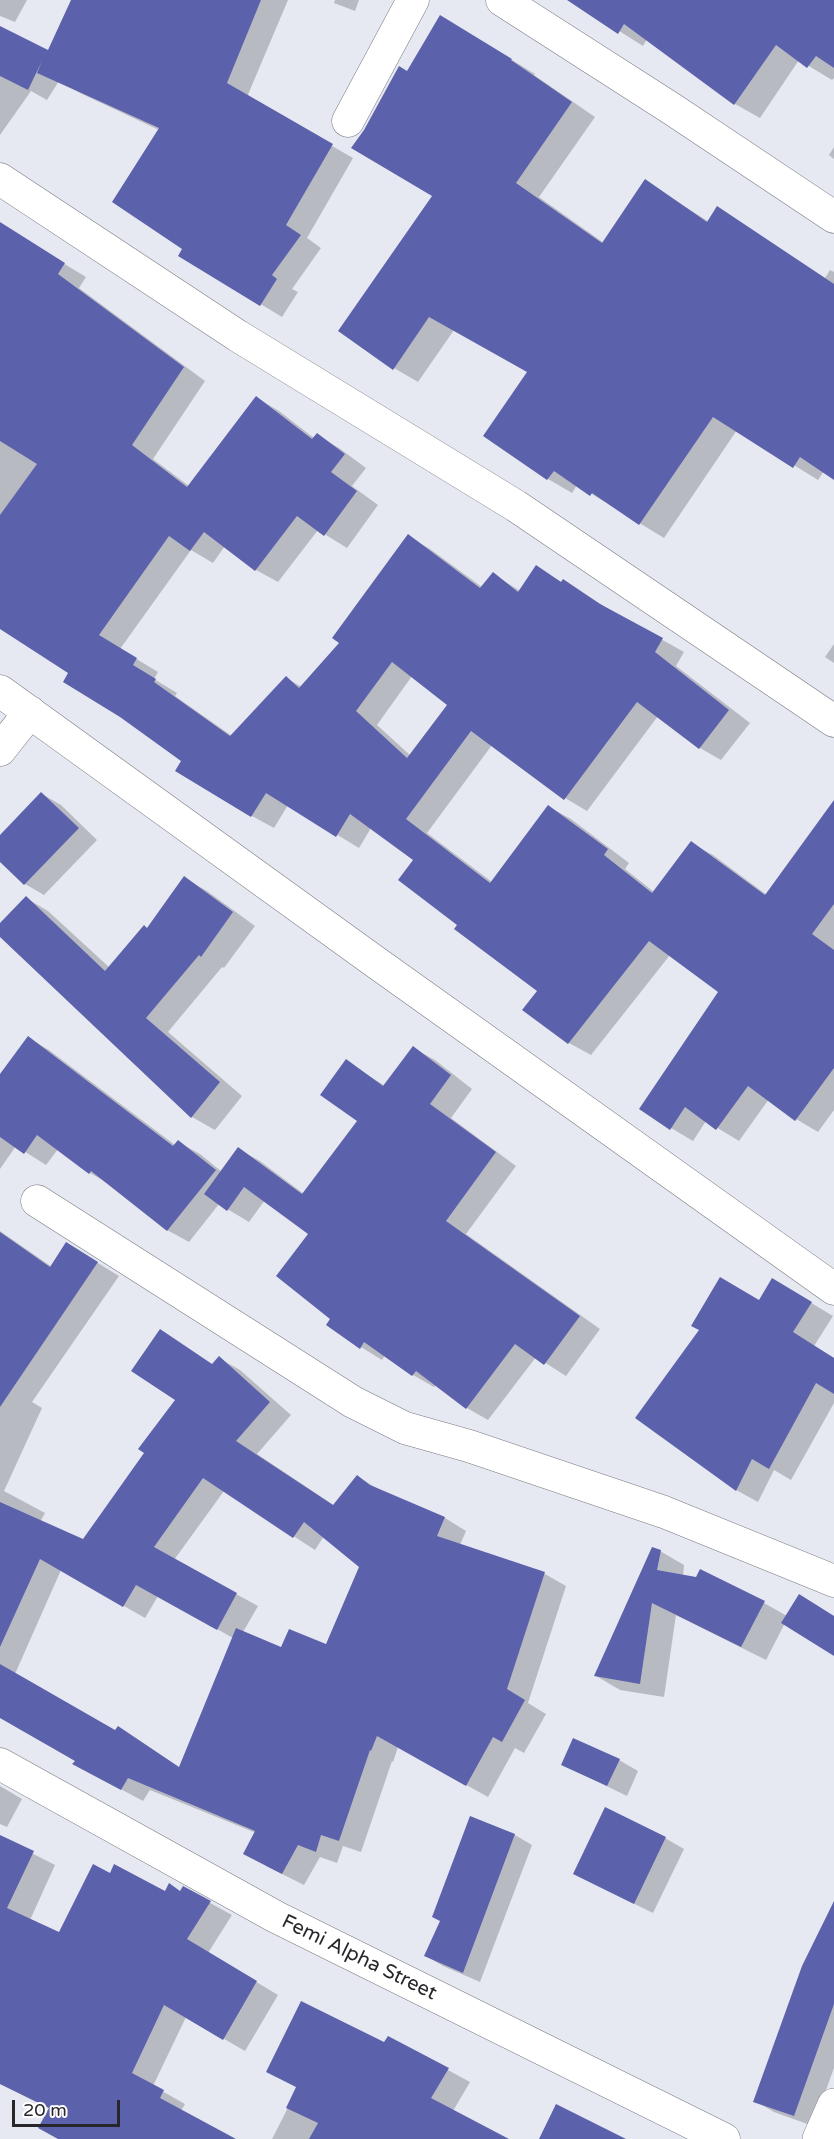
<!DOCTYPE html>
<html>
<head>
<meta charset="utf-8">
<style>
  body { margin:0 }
  #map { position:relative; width:834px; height:2139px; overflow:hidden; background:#e7e9f2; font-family:"Varela Round",sans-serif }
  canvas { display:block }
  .scale { position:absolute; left:12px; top:2100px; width:108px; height:27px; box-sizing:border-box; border:3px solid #27272b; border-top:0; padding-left:8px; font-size:18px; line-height:21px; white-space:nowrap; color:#27272b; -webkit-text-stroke:4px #fff; paint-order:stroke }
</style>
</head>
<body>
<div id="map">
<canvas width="834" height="2139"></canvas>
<div class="scale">20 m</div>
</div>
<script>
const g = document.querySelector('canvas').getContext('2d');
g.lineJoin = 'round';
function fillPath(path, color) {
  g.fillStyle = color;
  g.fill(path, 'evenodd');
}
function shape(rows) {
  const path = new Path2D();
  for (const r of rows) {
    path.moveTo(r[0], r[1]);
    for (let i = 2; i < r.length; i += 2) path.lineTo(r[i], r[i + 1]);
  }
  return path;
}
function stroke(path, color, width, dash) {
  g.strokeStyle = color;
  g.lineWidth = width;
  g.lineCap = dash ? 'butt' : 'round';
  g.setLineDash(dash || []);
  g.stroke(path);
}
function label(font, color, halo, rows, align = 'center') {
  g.font = font + ' "Varela Round",sans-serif';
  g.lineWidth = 6;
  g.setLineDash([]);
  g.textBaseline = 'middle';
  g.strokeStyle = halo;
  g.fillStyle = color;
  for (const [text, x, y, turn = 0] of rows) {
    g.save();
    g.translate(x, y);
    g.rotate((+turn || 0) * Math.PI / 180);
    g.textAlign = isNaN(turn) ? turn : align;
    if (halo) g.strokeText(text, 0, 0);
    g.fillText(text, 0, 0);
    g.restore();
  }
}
const shadow = shape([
  [0,0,27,0,15,22,0,16],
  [72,0,288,0,247,97,353,158,307,238,321,248,292,289,298,292,282,317,180,255,184,249,159,130,82,94,59,81,47,100,31,91,0,135,0,27,48,52],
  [335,0,359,0,355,11,334,3],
  [570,0,834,0,834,78,832,80,799,60,760,118,735,104,647,39,643,46],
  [464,31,535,74,534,75,595,117,539,197,604,243,645,181,709,222,718,208,825,278,830,270,834,272,834,478,824,471,818,480,737,430,664,538,577,485,572,493,548,479,485,436,529,372,454,330,418,382,394,368,434,195,407,73],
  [834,147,834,159,829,155],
  [0,225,86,277,79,288,205,381,153,459,189,486,257,398,279,411,314,438,317,435,339,448,366,468,352,486,378,505,347,548,318,530,278,582,256,570,225,546,213,563,191,550,120,649,158,672,154,679,177,693,175,696,232,736,286,678,302,687,342,642,408,536,430,549,482,587,493,574,520,591,536,567,563,583,564,581,618,615,684,652,676,666,750,723,721,760,700,748,658,716,587,811,565,798,492,745,427,833,492,882,549,807,571,819,629,863,625,869,654,892,691,843,713,855,767,895,834,802,834,1110,818,1132,796,1119,769,1099,739,1141,706,1121,693,1141,671,1128,720,991,670,955,591,1055,569,1043,539,991,459,925,415,859,371,828,359,848,288,805,274,828,252,816,70,673,0,628],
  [412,676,449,705,411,756,377,725],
  [834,644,834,663,825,657],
  [42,794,61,805,97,840,44,895,25,884,0,860,0,838],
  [184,878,207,891,255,926,224,968,222,967,168,1032,242,1096,215,1130,192,1117,0,935,0,925,26,898,48,911,110,968,148,929],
  [28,1038,49,1050,175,1145,178,1142,200,1154,222,1172,238,1149,260,1161,304,1194,359,1121,346,1061,385,1086,413,1048,435,1060,472,1089,451,1118,516,1166,466,1234,600,1329,566,1376,536,1357,488,1420,467,1408,436,1385,434,1387,413,1375,385,1355,382,1360,361,1347,332,1319,311,1234,265,1200,249,1222,219,1204,189,1242,167,1230,111,1185,90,1173,58,1149,46,1165,16,1146,0,1169,0,1076],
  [0,1231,52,1267,88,1257,119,1276,32,1402,42,1408,4,1491,45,1513,40,1522,83,1540,219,1358,240,1370,291,1415,257,1454,335,1506,358,1477,383,1492,445,1518,466,1531,460,1545,545,1574,566,1586,528,1703,546,1714,524,1753,515,1748,488,1797,398,1747,393,1762,392,1761,361,1852,343,1846,337,1863,320,1857,304,1885,266,1866,256,1833,150,1790,143,1801,96,1776,77,1760,0,1717],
  [224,1491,315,1550,324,1536,361,1566,327,1646,282,1649,243,1632,258,1606,174,1560],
  [61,1570,145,1618,158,1596,233,1638,180,1768,118,1728,116,1732,15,1674],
  [773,1280,833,1316,814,1346,834,1358,834,1403,791,1480,774,1470,758,1502,736,1490,759,1302],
  [660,1551,684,1565,683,1576,764,1603,787,1616,834,1616,834,1655,785,1623,766,1660,676,1615,664,1697,620,1690,596,1676],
  [619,1760,638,1771,627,1796,563,1765],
  [0,1786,22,1799,7,1827,0,1824],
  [471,1818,515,1835,532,1845,480,1982,443,1966,426,1956,441,1921],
  [0,1837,55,1865,30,1920,59,1934,111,1875,165,1893,181,1892,183,1888,232,1915,208,1953,278,1995,245,2051,186,2017,153,2086,185,2104,181,2111,232,2139,59,2139,50,2109,0,2084],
  [665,1838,684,1849,653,1913,594,1884],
  [834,1929,834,2068,813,2126,774,2112,755,2101],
  [389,2038,470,2082,453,2111,506,2139,272,2139,298,2088,385,2044]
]);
const building = shape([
  [71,0,261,0,227,83,333,144,286,225,301,235,272,275,277,279,260,306,178,256,182,249,112,202,159,128,37,73,42,61,28,90,0,76,0,26,48,50],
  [567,0,834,0,834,68,816,56,807,68,776,45,734,105,624,24,618,34],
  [440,15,512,59,511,60,572,102,516,183,602,243,645,179,707,222,717,206,834,284,834,480,800,457,793,468,713,417,639,525,592,493,590,496,554,471,547,480,483,436,527,372,429,317,393,370,338,331,432,196,351,148,364,130,399,66,407,71],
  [0,222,65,263,58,274,184,367,132,445,187,487,256,396,312,439,317,433,345,454,331,472,357,491,324,536,297,516,255,571,204,532,190,551,169,536,99,635,137,658,133,665,156,679,154,682,230,736,286,676,299,688,339,643,332,638,408,534,480,588,493,572,518,592,536,565,561,582,563,579,600,604,663,638,655,652,729,710,699,749,637,702,564,800,471,731,406,819,490,883,548,805,608,849,604,855,652,893,691,841,765,895,834,800,834,904,812,934,834,950,834,1068,795,1121,748,1086,716,1130,685,1107,670,1130,639,1109,718,992,649,941,568,1044,522,1010,537,991,454,929,457,925,398,880,413,860,350,814,336,837,266,793,251,817,175,771,181,761,120,717,63,682,68,673,0,629,0,515,37,464,0,441],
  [392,662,447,705,407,758,356,711],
  [41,792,79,828,24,885,0,862,0,835],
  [184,876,233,912,201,957,199,955,146,1018,220,1082,191,1118,0,937,0,923,26,896,105,971,144,925,147,928],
  [28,1036,173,1146,178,1140,216,1170,167,1231,91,1171,89,1174,37,1135,24,1154,0,1137,0,1074],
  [413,1046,451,1075,430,1104,496,1152,446,1221,580,1316,544,1365,515,1344,466,1409,416,1371,412,1376,364,1342,360,1349,326,1325,330,1319,276,1276,308,1234,244,1187,227,1211,204,1194,238,1147,302,1194,357,1121,320,1095,346,1059,383,1086],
  [0,1232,50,1267,66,1242,98,1262,0,1407],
  [720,1277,759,1300,772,1278,812,1302,793,1332,834,1358,834,1394,816,1383,769,1469,752,1459,736,1491,635,1418,699,1330,691,1326],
  [160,1329,212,1364,219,1356,270,1402,236,1441,333,1505,357,1475,370,1485,445,1517,437,1536,545,1572,507,1689,525,1700,502,1742,493,1737,466,1786,377,1736,371,1751,370,1750,339,1841,321,1835,316,1852,298,1845,282,1874,243,1854,255,1831,128,1778,121,1790,72,1764,75,1761,0,1718,0,1664,115,1730,118,1726,179,1767,236,1628,281,1647,289,1629,326,1644,359,1567,304,1522,293,1538,203,1478,154,1547,237,1593,217,1630,136,1585,123,1607,40,1559,0,1647,0,1502,83,1539,144,1453,138,1449,175,1400,131,1371],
  [652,1547,661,1550,657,1570,696,1577,700,1569,765,1601,741,1647,652,1603,640,1684,594,1676],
  [799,1594,834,1616,834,1656,781,1623],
  [573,1738,620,1759,607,1786,561,1765],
  [605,1807,666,1837,634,1904,573,1874],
  [470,1816,515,1834,463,1973,424,1956,440,1921,432,1917],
  [0,1835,34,1851,7,1908,59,1932,93,1864,110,1873,114,1864,165,1891,169,1883,180,1891,183,1886,211,1901,187,1939,257,1981,223,2040,164,2005,132,2073,164,2090,160,2098,236,2139,58,2139,38,2128,49,2108,0,2084],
  [834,1901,834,2004,794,2116,753,2102,802,1966],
  [301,2001,384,2042,388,2036,449,2068,431,2098,509,2139,309,2139,318,2123,286,2108,296,2087,266,2072],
  [556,2104,626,2139,539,2139]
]);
const minor = shape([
  [502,0,672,109,834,217],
  [348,121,413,0],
  [0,179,238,336,516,506,834,721],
  [0,691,374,961,834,1289],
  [0,750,30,712],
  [37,1201,353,1402,405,1428,469,1446,664,1512,834,1581],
  [0,1764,276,1917,724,2139]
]);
const tertiary = shape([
  [819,2139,834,2105]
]);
const streetNames = [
  ["Femi Alpha Street",359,1958,26]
];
fillPath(shadow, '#0003');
fillPath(building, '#5c61ab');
stroke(minor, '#787982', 33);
stroke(tertiary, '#787982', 34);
stroke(minor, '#fff', 32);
stroke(tertiary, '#fff', 33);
label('20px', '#27272b', '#fff', streetNames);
</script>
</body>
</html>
